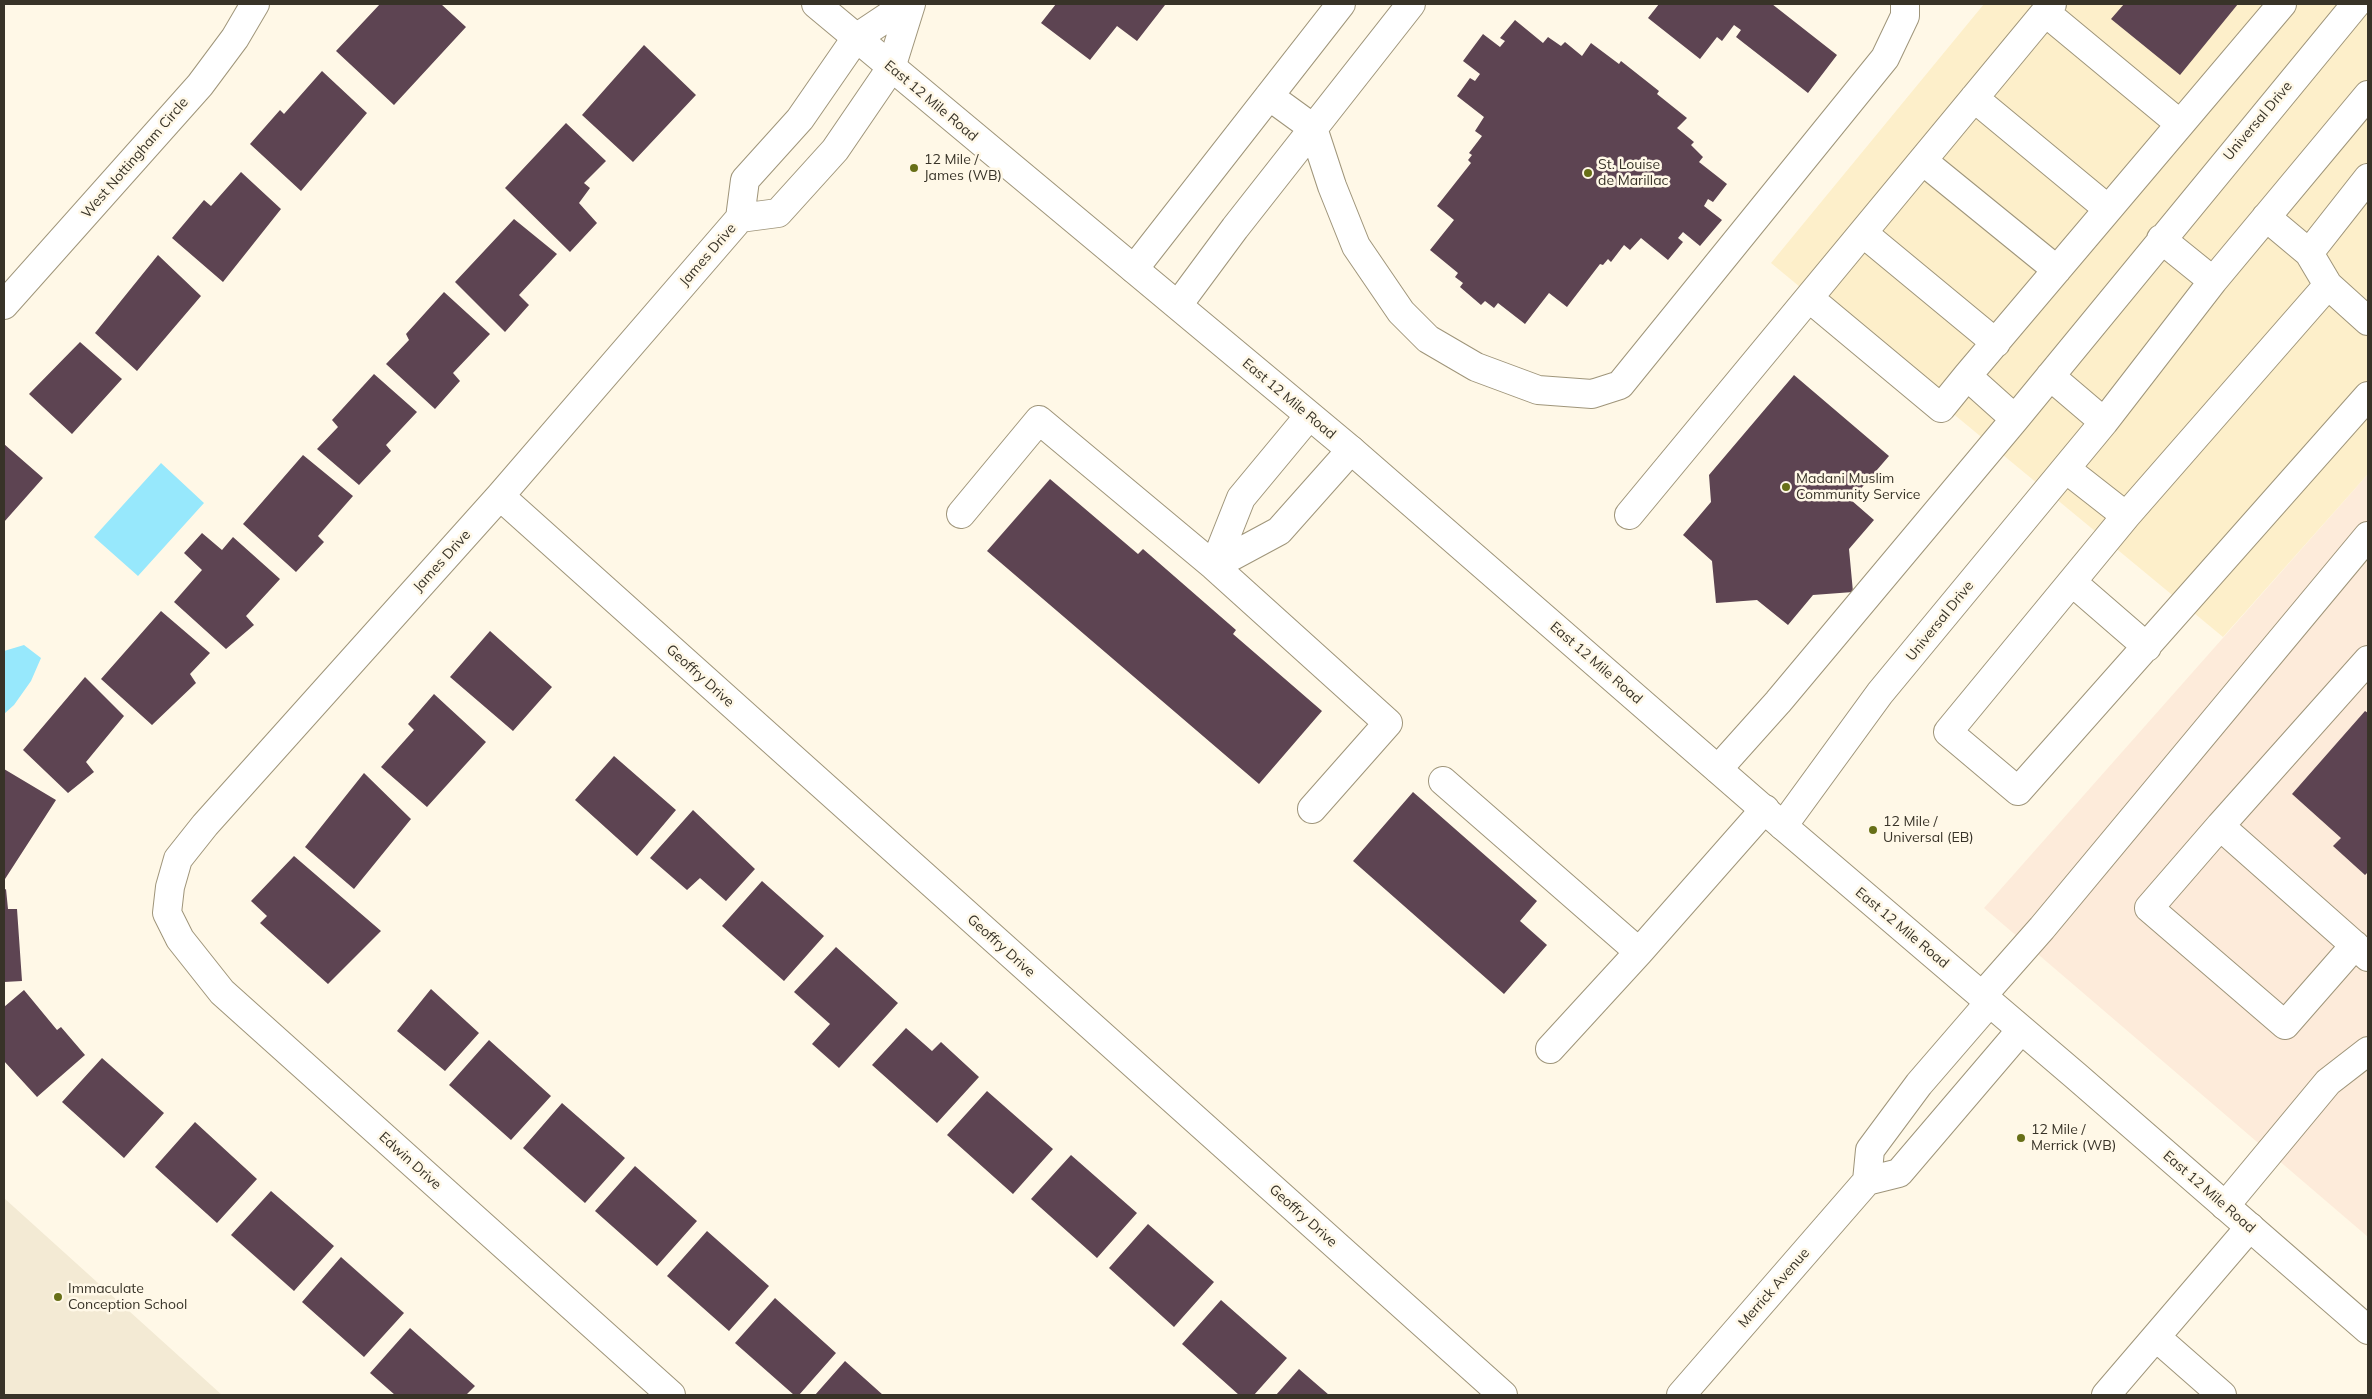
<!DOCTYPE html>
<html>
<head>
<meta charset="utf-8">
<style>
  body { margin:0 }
  #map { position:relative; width:2372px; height:1399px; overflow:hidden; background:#fff8e7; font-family:Mulish,sans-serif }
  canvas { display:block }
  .frame { position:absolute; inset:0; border:5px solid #383328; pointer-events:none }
</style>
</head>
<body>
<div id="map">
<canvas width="2372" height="1399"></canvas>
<div class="frame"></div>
</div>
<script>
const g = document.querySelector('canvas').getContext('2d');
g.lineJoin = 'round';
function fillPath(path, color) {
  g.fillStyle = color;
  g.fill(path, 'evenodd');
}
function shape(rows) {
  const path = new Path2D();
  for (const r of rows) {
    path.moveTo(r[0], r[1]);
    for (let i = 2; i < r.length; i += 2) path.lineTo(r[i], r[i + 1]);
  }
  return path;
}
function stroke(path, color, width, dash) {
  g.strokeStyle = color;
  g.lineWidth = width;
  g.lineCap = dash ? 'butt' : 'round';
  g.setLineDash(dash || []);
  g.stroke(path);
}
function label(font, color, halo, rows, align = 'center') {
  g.font = font + ' Mulish,sans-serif';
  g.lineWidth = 5;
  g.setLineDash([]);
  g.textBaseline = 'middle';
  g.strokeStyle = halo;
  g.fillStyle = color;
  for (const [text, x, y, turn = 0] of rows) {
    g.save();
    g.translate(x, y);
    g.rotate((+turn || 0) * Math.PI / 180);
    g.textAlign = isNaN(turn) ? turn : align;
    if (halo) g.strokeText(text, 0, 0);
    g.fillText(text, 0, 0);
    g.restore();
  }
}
const commercial = shape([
  [2368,474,2368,1237,1984,908]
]);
const built = shape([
  [1984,4,2368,4,2368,474,2223,637,1771,263]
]);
const education = shape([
  [4,1198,222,1395,4,1395]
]);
const water = shape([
  [161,463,204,503,138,576,94,537],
  [24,645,41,658,31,681,14,705,4,714,4,651]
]);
const building = shape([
  [380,4,441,4,466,27,394,105,336,51],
  [1056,4,1163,4,1165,5,1137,41,1117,26,1090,60,1041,23],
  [1659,4,1772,4,1837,55,1808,93,1736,37,1741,30,1734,25,1722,41,1717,37,1700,59,1648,18],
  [2124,4,2238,4,2180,75,2111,19],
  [1515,20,1543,43,1548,37,1561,46,1565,42,1582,56,1591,43,1619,64,1621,61,1659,91,1657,94,1687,118,1677,128,1694,142,1691,145,1703,157,1699,162,1727,184,1713,202,1708,199,1704,206,1722,220,1700,246,1683,232,1678,238,1683,242,1668,260,1641,238,1630,250,1624,245,1611,262,1608,259,1603,265,1600,264,1567,307,1549,293,1525,324,1498,303,1494,308,1485,301,1481,305,1460,287,1463,283,1455,277,1458,273,1430,250,1454,220,1437,206,1471,163,1468,160,1472,155,1469,153,1482,136,1475,131,1484,117,1457,96,1470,78,1475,81,1480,74,1463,61,1483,34,1500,47,1505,41,1500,38],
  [644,45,696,95,633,162,582,115],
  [322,71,367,113,301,191,250,144,280,110,284,114],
  [566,123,606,161,584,183,590,188,579,203,597,223,570,252,505,188],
  [241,172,281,209,223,282,172,238,204,200,211,206],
  [514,219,557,254,519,295,529,305,505,332,455,282],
  [158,255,201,296,137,371,95,333],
  [444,292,490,334,453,373,460,381,435,409,386,364,409,340,406,334],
  [80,342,122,379,72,434,29,394],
  [374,374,417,412,386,445,391,451,359,485,317,449,338,427,332,420],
  [1794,375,1889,456,1851,500,1874,520,1849,549,1853,592,1813,595,1788,625,1757,600,1716,603,1712,561,1683,535,1711,502,1709,475],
  [4,444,43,478,4,522],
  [303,455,353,496,318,536,324,542,296,572,243,524],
  [1050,479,1138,554,1143,549,1236,630,1233,634,1322,711,1259,784,987,551],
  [202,533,222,550,233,537,280,579,246,616,254,625,226,649,174,602,202,570,184,553],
  [161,611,210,653,190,674,196,683,152,725,101,679],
  [490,631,552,687,513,731,450,677],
  [85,677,124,716,86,762,94,772,68,793,23,750],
  [434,694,486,742,427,807,381,767,414,730,408,724],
  [2365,711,2368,713,2368,872,2365,875,2333,846,2341,838,2292,794],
  [614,756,676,810,637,856,575,800],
  [4,769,56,800,5,879,4,878],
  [364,773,411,819,354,889,305,847],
  [1413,792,1537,901,1520,921,1547,945,1504,994,1353,861],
  [693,810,755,869,726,901,700,878,687,890,650,858],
  [294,856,381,931,328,984,260,923,267,916,251,901],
  [762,881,824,936,784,981,722,926],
  [6,889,8,909,17,909,22,981,4,982,4,890],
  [836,947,898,1003,839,1068,812,1044,830,1024,794,992],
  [431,989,479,1033,445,1071,397,1031],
  [24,990,57,1030,61,1027,85,1055,37,1097,4,1061,4,1007],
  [906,1028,932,1051,941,1042,979,1077,937,1123,872,1065],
  [489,1040,551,1096,511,1140,449,1085],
  [102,1058,164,1113,124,1158,62,1102],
  [987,1091,1053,1149,1013,1194,947,1135],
  [562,1103,625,1158,585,1203,523,1148],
  [195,1122,257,1179,217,1223,155,1167],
  [1071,1155,1137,1213,1097,1258,1031,1199],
  [635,1166,697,1221,657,1266,595,1211],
  [271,1191,334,1246,294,1291,231,1235],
  [1148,1224,1214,1282,1174,1327,1109,1268],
  [707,1231,769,1286,729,1331,667,1276],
  [341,1257,404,1313,364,1357,302,1302],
  [775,1298,836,1353,799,1395,794,1395,735,1343],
  [1221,1300,1287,1358,1254,1395,1239,1395,1182,1344],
  [410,1328,475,1386,466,1395,395,1395,370,1373],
  [845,1361,883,1395,815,1395],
  [1299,1369,1329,1395,1276,1395]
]);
const minor = shape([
  [907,4,856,38,800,119,745,180,740,218,778,213,835,150,891,68,911,4],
  [2045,12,2180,124],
  [1269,96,1313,128,1332,186,1356,246,1401,312,1428,339,1476,367,1538,390,1592,394,1620,385,1885,58,1905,16,1905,4],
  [1974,98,2108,209],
  [1923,161,2057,270],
  [1863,233,1996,343],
  [2161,239,2213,281],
  [2309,253,2368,178],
  [1134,269,1341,4],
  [2328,285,2368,321],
  [1809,298,1941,408,1967,376],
  [4,305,200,85,235,38,255,4],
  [1178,305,1235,228,1411,4],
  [2050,376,2104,422],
  [2015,419,1967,376,2282,4],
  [2066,469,2126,516,2328,285,2309,253,2266,217],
  [500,496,1503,1395],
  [961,514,1039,420,1214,566,1241,498,1309,416],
  [1629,515,2052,4],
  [2126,516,1948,732,2018,791,2368,396],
  [2072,582,2147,647],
  [2368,660,2220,826,2368,957],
  [1718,769,1778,702,2015,419,2356,4],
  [1443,781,1639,952],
  [1312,809,1388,723,1214,566,1279,531,1351,450],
  [1783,826,1880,693,2104,422,2213,281,2368,95],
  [2220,826,2149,908,2285,1025,2355,945],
  [1982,996,2042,928,2368,536],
  [1989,1003,1919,1084,1870,1150,1867,1181,1899,1173,2021,1030],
  [1550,1049,1639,952,1765,809],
  [2225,1206,2328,1082,2368,1051],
  [2157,1338,2222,1395],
  [671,1395,222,992,180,939,167,913,170,887,178,859,205,825,500,496,740,218],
  [1681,1395,1867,1181],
  [2106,1395,2250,1227]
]);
const major = shape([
  [816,4,1351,450,1783,826,2076,1076,2368,1330]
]);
const markers = [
  [914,168,5,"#676f17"],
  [1588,173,5,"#676f17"],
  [1786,487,5,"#676f17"],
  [1873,830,5,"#676f17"],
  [2021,1138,5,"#676f17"],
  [58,1297,5,"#676f17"]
];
const streetNames = [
  ["East 12 Mile Road",931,101,40],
  ["Universal Drive",2258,121,-50],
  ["West Nottingham Circle",135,158,-49],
  ["James Drive",708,255,-49],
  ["East 12 Mile Road",1289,399,40],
  ["James Drive",442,561,-48],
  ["Universal Drive",1940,621,-51],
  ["East 12 Mile Road",1596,663,41],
  ["Geoffry Drive",700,676,42],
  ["East 12 Mile Road",1902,928,40],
  ["Geoffry Drive",1001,946,42],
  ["Edwin Drive",410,1161,42],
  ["East 12 Mile Road",2209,1192,41],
  ["Geoffry Drive",1303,1216,42],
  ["Merrick Avenue",1774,1288,-49]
];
const poiNames = [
  ["12 Mile /",924,160],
  ["James (WB)",924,176],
  ["St. Louise",1598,165],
  ["de Marillac",1598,181],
  ["Madani Muslim",1796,479],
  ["Community Service",1796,495],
  ["12 Mile /",1883,822],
  ["Universal (EB)",1883,838],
  ["12 Mile /",2031,1130],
  ["Merrick (WB)",2031,1146],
  ["Immaculate",68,1289],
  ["Conception School",68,1305]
];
fillPath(commercial, '#fdebda');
fillPath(built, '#fdefca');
fillPath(education, '#f3ead4');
fillPath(water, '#97e8fc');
fillPath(building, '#5d4452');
stroke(minor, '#9f957a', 30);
stroke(major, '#9f957a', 30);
stroke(minor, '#fff', 28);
stroke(major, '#fff', 28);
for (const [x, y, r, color] of markers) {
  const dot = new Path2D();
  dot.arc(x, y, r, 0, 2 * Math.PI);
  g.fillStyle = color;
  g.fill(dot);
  stroke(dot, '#fff8e7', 2);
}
label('14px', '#383328', '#fff8e7', streetNames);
label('14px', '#383328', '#fff8e7', poiNames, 'left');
</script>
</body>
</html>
